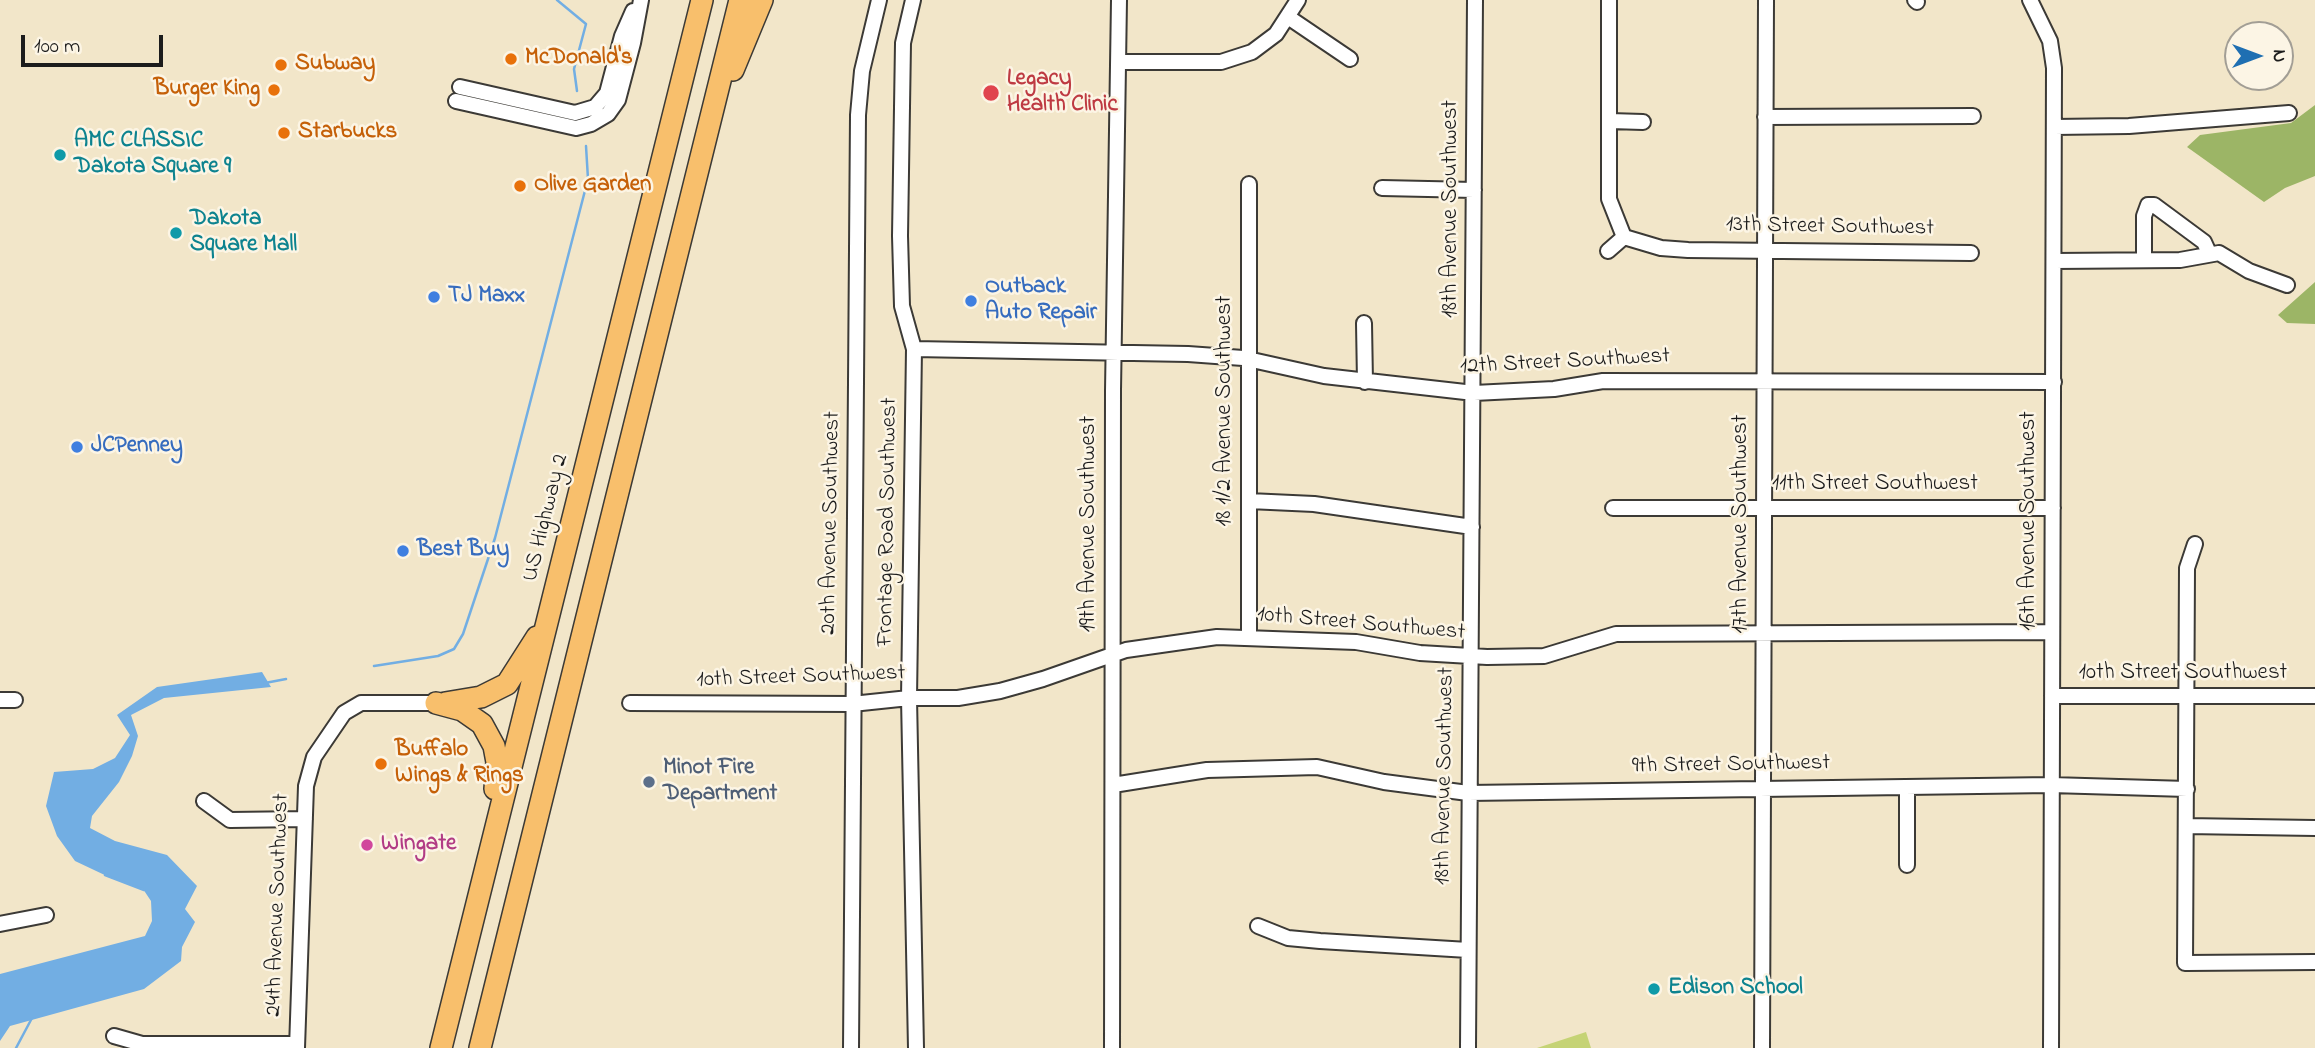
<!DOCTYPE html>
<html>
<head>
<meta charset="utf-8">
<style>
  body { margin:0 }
  #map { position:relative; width:2315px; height:1048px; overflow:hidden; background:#f2e6c9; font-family:"Indie Flower",sans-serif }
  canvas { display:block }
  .north { position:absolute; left:2224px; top:21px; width:70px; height:70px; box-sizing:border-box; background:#fcf5e5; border:2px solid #a29e95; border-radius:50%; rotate:90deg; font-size:19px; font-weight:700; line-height:28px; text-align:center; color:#1c1c1c }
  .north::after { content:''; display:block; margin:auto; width:24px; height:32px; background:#1f6fb2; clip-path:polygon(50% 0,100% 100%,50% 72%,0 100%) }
  .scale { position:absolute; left:21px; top:35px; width:142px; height:32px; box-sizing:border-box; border:4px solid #1c1c1c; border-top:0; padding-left:9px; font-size:21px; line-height:24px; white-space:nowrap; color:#1c1c1c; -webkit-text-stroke:5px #fcf5e5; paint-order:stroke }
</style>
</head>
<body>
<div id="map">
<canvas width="2315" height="1048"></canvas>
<div class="north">N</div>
<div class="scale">100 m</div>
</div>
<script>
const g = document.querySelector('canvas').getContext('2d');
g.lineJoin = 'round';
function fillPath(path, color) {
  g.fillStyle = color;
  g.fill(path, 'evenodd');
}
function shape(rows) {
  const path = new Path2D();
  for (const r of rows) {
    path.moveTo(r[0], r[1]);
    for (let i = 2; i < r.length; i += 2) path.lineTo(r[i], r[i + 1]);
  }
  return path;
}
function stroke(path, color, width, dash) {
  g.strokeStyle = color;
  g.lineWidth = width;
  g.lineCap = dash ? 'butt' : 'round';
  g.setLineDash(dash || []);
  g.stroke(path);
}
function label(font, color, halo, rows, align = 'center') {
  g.font = font + ' "Indie Flower",sans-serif';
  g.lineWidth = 5;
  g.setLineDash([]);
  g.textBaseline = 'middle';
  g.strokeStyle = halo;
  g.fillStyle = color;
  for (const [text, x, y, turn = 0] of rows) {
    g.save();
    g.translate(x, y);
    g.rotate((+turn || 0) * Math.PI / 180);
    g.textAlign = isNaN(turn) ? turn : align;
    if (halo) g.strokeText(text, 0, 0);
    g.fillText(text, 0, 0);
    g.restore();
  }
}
const green = shape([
  [1586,1032,1591,1048,1537,1048]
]);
const forest = shape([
  [2315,105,2315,176,2285,188,2264,202,2187,147,2200,135,2291,123],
  [2315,282,2315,324,2287,323,2278,315]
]);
const water = shape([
  [262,672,271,687,164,698,131,715,138,736,132,756,119,782,92,816,90,828,115,841,167,855,197,886,185,909,195,922,182,947,181,961,144,989,10,1026,0,1041,0,974,145,936,152,921,151,901,143,889,111,878,75,861,57,836,46,806,54,772,93,769,115,758,130,735,117,715,157,687]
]);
const stream = shape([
  [557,0,586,24,574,69,577,91],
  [374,666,438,656,454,649,463,634,495,538,588,179,586,146],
  [265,683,286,679],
  [105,875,144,890],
  [16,1048,32,1018]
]);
const minor = shape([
  [913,0,903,43,900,236,902,306,914,349,909,698,916,1048],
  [1609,0,1609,199,1624,237,1661,248,1688,250,1971,253],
  [1915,0,1917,2],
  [2030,0,2050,41,2054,68,2051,1048],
  [1288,17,1350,59],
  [1119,62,1221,62,1252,52,1276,34,1298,0],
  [460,87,575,113,595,107,607,93,622,36,633,11],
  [456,101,576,128,591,124,608,114,618,100,633,43,641,0],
  [1765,117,1973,116],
  [1610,121,1643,122],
  [2054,127,2129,126,2289,113],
  [1249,184,1249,638],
  [1382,188,1474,190],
  [1608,251,1624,237],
  [2144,259,2144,216,2148,205,2154,205,2204,242,2209,253],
  [2054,261,2180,260,2219,253,2249,271,2287,285],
  [1364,323,1365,382],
  [914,349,1188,354,1243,358,1324,376,1474,393,1554,389,1603,381,2054,382],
  [1249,501,1314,504,1472,527],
  [1613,508,2053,508],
  [2195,544,2187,568,2185,963,2315,962],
  [2052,696,2315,696],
  [0,700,15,700],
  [630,703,852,704,909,698,958,698,1000,691,1043,679,1126,650,1217,637,1356,642,1420,653,1487,657,1544,656,1616,634,2052,632],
  [1113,785,1207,770,1317,767,1384,782,1468,793,2051,785,2187,789],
  [1907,787,1907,865],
  [204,801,230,820,305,819],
  [2186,826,2315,828],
  [0,924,46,915],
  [1258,926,1288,938,1320,941,1468,950],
  [114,1036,142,1044,297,1044],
  [297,1048,306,786,314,757,344,713,361,703,436,703],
  [851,1048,858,115,862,71,879,0],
  [1112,1048,1113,391,1119,0],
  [1468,1048,1475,0],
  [1762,1048,1766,0]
]);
const highway = shape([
  [733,70,762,0],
  [436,703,462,710,482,724,494,746,497,762,495,789],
  [445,703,481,697,507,684,537,637],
  [441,1048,702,0],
  [480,1048,740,0]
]);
const markers = [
  [511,59,7,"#e8710a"],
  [281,65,7,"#e8710a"],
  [274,90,7,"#e8710a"],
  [991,93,9,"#e0444e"],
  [284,133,7,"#e8710a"],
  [60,155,7,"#0f9aa8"],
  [520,186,7,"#e8710a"],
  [176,233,7,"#0f9aa8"],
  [434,297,7,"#3f7fe0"],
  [971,301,7,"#3f7fe0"],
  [77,447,7,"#3f7fe0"],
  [403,551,7,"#3f7fe0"],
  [381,764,7,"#e8710a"],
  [649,782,7,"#5c6f8a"],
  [367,845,7,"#d1479c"],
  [1654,989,7,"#0f9aa8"]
];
const foodNames = [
  ["McDonald's",525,59],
  ["Subway",295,65],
  ["Burger King",260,90,"right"],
  ["Starbucks",298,133],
  ["Olive Garden",534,186],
  ["Buffalo",395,751],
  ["Wings & Rings",395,777]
];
const healthNames = [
  ["Legacy",1007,80],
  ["Health Clinic",1007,106]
];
const cultureNames = [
  ["AMC CLASSIC",74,142],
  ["Dakota Square 9",74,168],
  ["Dakota",190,220],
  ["Square Mall",190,246],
  ["Edison School",1668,989]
];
const streetNames = [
  ["18th Avenue Southwest",1452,209,-90],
  ["13th Street Southwest",1830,228,1],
  ["12th Street Southwest",1565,363,-3],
  ["18 1/2 Avenue Southwest",1226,411,-90],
  ["11th Street Southwest",1875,485],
  ["US Highway 2",547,518,-76],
  ["16th Avenue Southwest",2030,521,-90],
  ["Frontage Road Southwest",889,522,-89],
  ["20th Avenue Southwest",832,523,-89],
  ["19th Avenue Southwest",1090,524,-90],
  ["17th Avenue Southwest",1742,524,-90],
  ["10th Street Southwest",1361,625,5],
  ["10th Street Southwest",2183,674],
  ["10th Street Southwest",801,678,-2],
  ["9th Street Southwest",1731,766,-1],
  ["18th Avenue Southwest",1446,776,-89],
  ["24th Avenue Southwest",279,905,-88]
];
const shopNames = [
  ["Outback",985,288],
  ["Auto Repair",985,314],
  ["TJ Maxx",448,297],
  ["JCPenney",91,447],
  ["Best Buy",417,551]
];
const serviceNames = [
  ["Minot Fire",663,769],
  ["Department",663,795]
];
const hotelNames = [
  ["Wingate",381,845]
];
fillPath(green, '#c5d375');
fillPath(forest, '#9cb566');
fillPath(water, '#72aee3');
stroke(stream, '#72aee3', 2.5);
stroke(minor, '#3c3a36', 18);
stroke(highway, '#3c3a36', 24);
stroke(minor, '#fff', 14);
stroke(highway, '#f8bf6c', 21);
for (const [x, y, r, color] of markers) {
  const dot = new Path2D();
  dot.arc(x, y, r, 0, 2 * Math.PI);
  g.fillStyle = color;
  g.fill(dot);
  stroke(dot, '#fcf5e5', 2.5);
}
label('bold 23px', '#c56008', '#fcf5e5', foodNames, 'left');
label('bold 23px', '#be3a42', '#fcf5e5', healthNames, 'left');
label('bold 23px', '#0d838f', '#fcf5e5', cultureNames, 'left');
label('23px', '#1c1c1c', '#fcf5e5', streetNames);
label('bold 23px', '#366cbe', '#fcf5e5', shopNames, 'left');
label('bold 23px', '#4e5e75', '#fcf5e5', serviceNames, 'left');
label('bold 23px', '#b23c85', '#fcf5e5', hotelNames, 'left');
</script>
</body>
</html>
